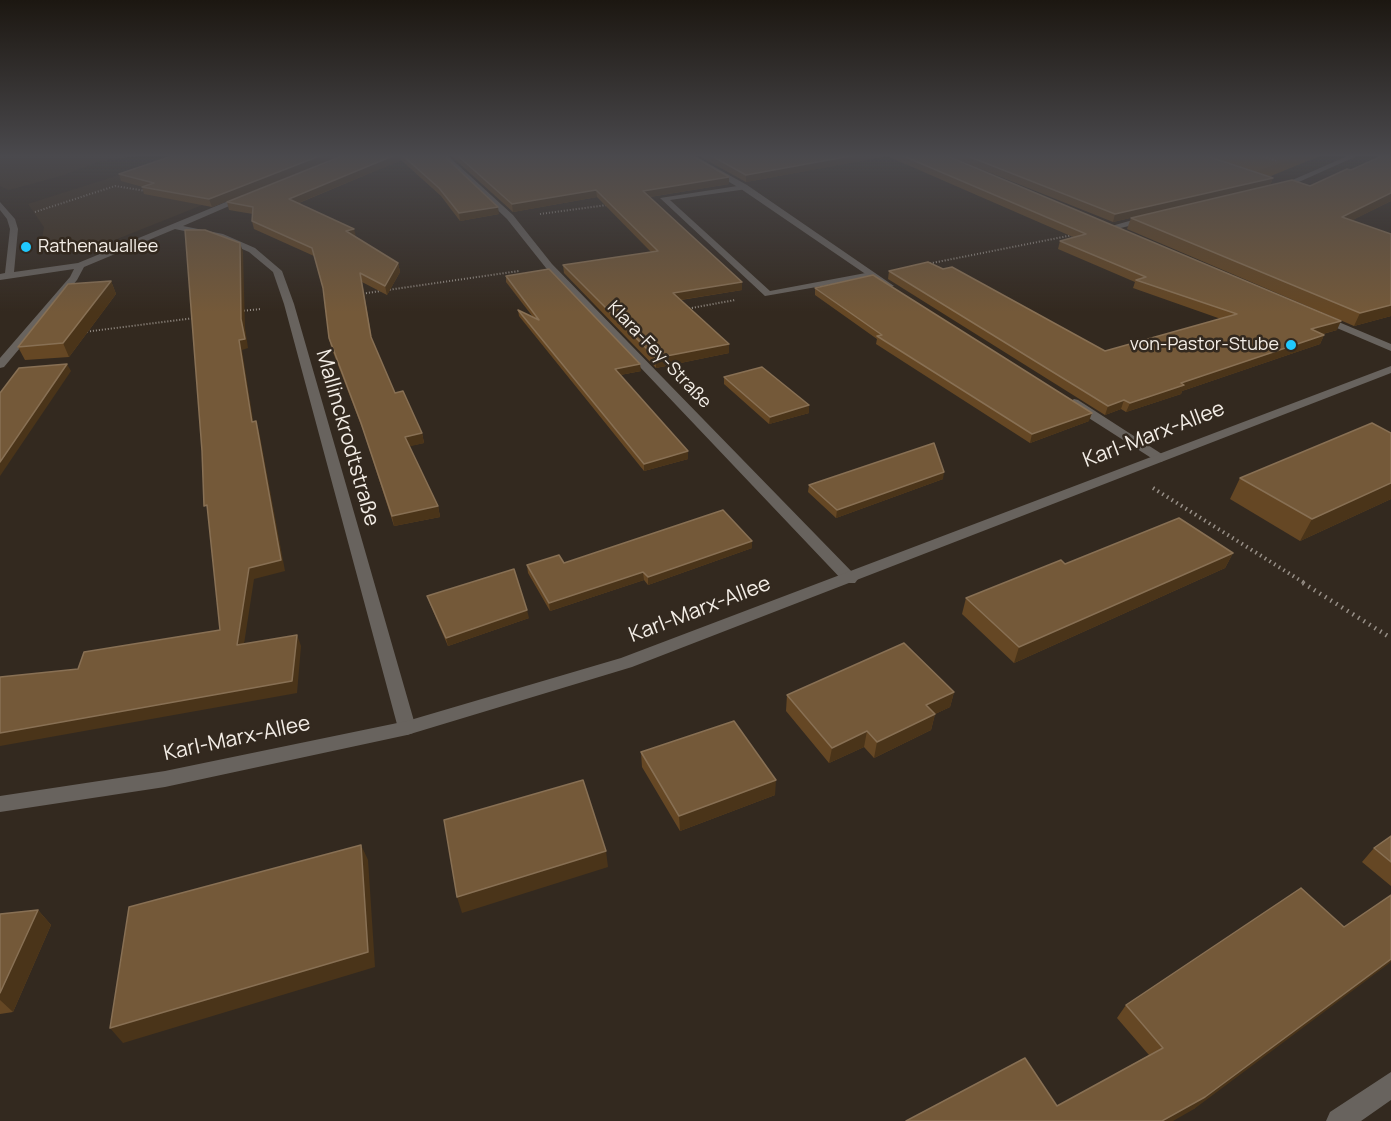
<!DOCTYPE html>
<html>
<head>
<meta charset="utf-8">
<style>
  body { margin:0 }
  canvas { display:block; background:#33291f }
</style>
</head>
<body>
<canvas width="1391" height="1121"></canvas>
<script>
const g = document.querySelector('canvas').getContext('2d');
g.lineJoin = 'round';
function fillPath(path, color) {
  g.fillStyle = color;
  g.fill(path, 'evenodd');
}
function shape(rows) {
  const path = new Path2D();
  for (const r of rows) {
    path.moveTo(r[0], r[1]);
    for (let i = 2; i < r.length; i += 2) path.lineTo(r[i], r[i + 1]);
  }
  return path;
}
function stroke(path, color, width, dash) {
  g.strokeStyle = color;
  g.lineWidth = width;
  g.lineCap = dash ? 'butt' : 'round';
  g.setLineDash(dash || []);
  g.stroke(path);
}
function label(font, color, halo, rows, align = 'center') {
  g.font = font + ' Manrope,sans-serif';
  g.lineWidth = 5;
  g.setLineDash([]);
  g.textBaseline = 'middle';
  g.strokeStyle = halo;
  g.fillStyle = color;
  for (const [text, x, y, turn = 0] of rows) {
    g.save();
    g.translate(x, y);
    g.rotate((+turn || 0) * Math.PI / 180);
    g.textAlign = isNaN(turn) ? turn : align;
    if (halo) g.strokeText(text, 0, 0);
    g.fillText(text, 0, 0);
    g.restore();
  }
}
const built = shape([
  [0,155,145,155,100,161,64,175,9,190,0,186],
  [176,157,275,176,92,249,40,251,44,227,28,204]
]);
const green = shape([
  [1182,155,1322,155,1259,181]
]);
const forest = shape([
  [1191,155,1300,155,1250,174]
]);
const pathFar2 = shape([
  [1258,155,1277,161],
  [35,212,115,186,146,191],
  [540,214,607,205],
  [927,264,1073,235],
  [360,294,519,271],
  [686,309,735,300],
  [241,311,261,309],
  [84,332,195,318]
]);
const pathFar1 = shape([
  [1153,488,1306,584]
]);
const path = shape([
  [1303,583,1391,638]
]);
const service = shape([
  [744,185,747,185,747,189,670,200,770,291,871,272,874,273,874,277,765,296,660,198,744,185]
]);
const minor = shape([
  [440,155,447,155,513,215,552,264,855,575,858,579,855,583,845,583,546,268,507,219,440,155],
  [684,155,693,155,747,185,894,286,886,288,741,189,684,155],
  [1350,155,1359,155,1281,190,1274,188,1350,155],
  [243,195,250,197,183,226,223,234,255,248,282,271,294,304,416,728,413,733,407,735,401,733,398,728,284,304,273,272,249,252,217,238,175,229,84,267,77,280,4,367,0,368,0,358,70,277,74,269,0,280,0,274,5,273,10,229,7,219,0,210,0,202,15,219,18,229,14,272,78,263,243,195],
  [1147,216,1150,217,1150,221,1112,230,1108,227,1147,216],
  [1322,315,1391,344,1391,351,1318,320,1318,316,1322,315],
  [1074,399,1078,400,1168,458,1161,462,1156,461,1070,406,1068,403,1074,399],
  [1391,1072,1391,1100,1361,1121,1326,1121,1330,1112,1391,1072]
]);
const tertiary = shape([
  [1391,366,1391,373,632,667,407,735,165,787,0,812,0,796,165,771,407,721,621,658,1391,366]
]);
const wall = shape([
  [341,155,212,207,144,194,142,187,143,187,121,181,119,174],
  [344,155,443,155,499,214,460,221,441,196,401,160,299,203,398,263,400,272,387,295,362,282,372,340,395,393,422,433,424,443,409,446,438,506,440,517,394,526,364,433,331,347,329,338,323,289,314,256,254,229,252,221,253,214,229,210,227,202],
  [450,155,691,155,729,177,729,184,650,197,742,290,681,300,729,353,656,368,564,273,563,265,651,252,597,197,513,212],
  [697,155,945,155,1337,330,1323,334,1324,335,1320,344,1182,391,1181,394,1126,412,1121,409,1105,415,888,279,889,271,1105,351,1221,319,1133,288,1135,282,1058,249,1060,241,1073,237,887,156,746,182],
  [946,155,1204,155,1273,178,1270,185,1113,222],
  [1391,155,1391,201,1352,220,1391,316,1354,326,1127,229,1131,218,1310,186],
  [506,276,641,371,620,375,688,459,644,471,519,316,518,310,533,317,506,282],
  [111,281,116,294,69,357,25,360,18,347],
  [815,288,1089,421,1030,443,876,344,877,339,815,295],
  [724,377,809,413,769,424,724,384],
  [1391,433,1391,499,1300,541,1230,499,1240,478],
  [943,479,836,518,808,492,809,485],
  [752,541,752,548,648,585,644,580,550,611,528,573,527,565,564,563],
  [1233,553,1225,568,1014,663,962,614,966,598,1065,564],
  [427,596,529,618,448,646,430,604],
  [954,692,950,707,935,714,931,730,874,758,864,747,829,763,786,711,787,695],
  [641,752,775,795,680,831,642,767],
  [1391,836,1391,886,1362,862,1374,848],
  [1301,888,1194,1109,1057,1106,1149,1055,1117,1018,1126,1005],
  [38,910,51,925,13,1012,0,1014,0,914]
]);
const shadedWall = shape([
  [322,155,341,155,212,207,209,199],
  [395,155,400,155,401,160,291,206,289,199],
  [856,155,887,155,887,156,746,182,746,175],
  [729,177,729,184,643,198,643,191],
  [1273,178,1270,185,1113,222,1115,214],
  [596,190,597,197,513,212,512,204],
  [1391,193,1391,201,1337,228,1342,217],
  [498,207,499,214,460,221,459,213],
  [354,229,356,237,346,231],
  [240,243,243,252,245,328,248,348,242,350,255,432,252,422,239,340,241,319],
  [398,263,400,272,387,295,385,286],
  [111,281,116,294,69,357,63,343],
  [742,282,742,290,673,301,673,293],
  [1391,305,1391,316,1354,326,1360,313],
  [1341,321,1337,330,1307,338,1311,329],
  [1324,335,1320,344,1182,391,1181,394,1126,412,1130,403,1181,383],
  [729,344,729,353,656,368,656,358],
  [67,364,71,371,0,476,0,462],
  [640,364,641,371,615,376,615,369],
  [1124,400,1121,409,1105,415,1108,406],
  [809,405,809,413,769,424,770,417],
  [1092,413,1089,421,1030,443,1032,434],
  [256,421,259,431,285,571,254,579,242,657,237,645],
  [422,433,424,443,407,447,405,437],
  [688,451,688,459,644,471,644,464],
  [944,472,943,479,836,518,837,510],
  [1391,483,1391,499,1300,541,1312,519],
  [438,506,440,517,394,526,392,516],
  [752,541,752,548,648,585,648,577],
  [1233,553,1225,568,1014,663,1019,647],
  [643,572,644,580,550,611,549,603],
  [527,610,529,618,448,646,446,638],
  [297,635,301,646,297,693,0,746,0,733],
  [954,692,950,707,922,720,926,705],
  [935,714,931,730,874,758,877,742],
  [867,731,864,747,829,763,832,748],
  [776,780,775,795,680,831,679,816],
  [361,845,368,860,375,967,123,1043,110,1028],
  [606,851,608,867,462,913,457,897],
  [38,910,51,925,13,1012,0,1000,0,993],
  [1391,959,1391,962,1194,1109,1173,1121,1162,1121]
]);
const building = shape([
  [175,155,322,155,209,199,142,187,154,183,119,174,175,155],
  [344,155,395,155,289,199,354,229,346,231,398,263,385,286,360,273,371,337,395,393,403,391,422,433,405,437,438,506,392,516,361,423,329,338,323,288,312,248,252,221,253,207,227,202,344,155],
  [402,155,443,155,498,207,459,213,439,188,402,155],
  [457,155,691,155,729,177,643,191,742,282,673,293,729,344,656,358,563,265,658,251,596,190,512,204,457,155],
  [710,155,856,155,746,175,710,155],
  [901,155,945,155,1341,321,1311,329,1324,335,1181,383,1184,385,1130,403,1124,400,1108,406,889,271,928,262,943,269,952,267,1105,351,1237,314,1136,280,1146,277,1060,241,1086,234,901,155],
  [965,155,1204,155,1273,178,1115,214,965,155],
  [1384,155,1391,155,1391,193,1342,217,1391,234,1391,305,1360,313,1131,218,1292,180,1310,186,1347,169,1351,170,1384,155],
  [185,230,205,230,240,243,241,319,245,339,239,340,252,422,256,421,281,560,249,568,237,645,297,635,292,681,0,733,0,677,78,669,84,652,220,630,207,505,204,506,202,451,185,230],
  [549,269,640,364,615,369,688,451,644,464,518,310,539,320,506,276,549,269],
  [873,275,1092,413,1032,434,877,336,882,335,815,288,873,275],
  [111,281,63,343,18,347,68,284,111,281],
  [67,364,0,462,0,393,19,368,67,364],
  [762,367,809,405,770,417,724,377,762,367],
  [1372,423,1391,433,1391,483,1312,519,1240,478,1372,423],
  [934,443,944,472,837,510,809,485,934,443],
  [723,510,752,541,648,577,643,572,549,603,527,565,559,555,564,563,723,510],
  [1179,518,1233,553,1019,647,966,598,1061,560,1065,564,1179,518],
  [514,569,527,610,446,638,427,596,514,569],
  [904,643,954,692,926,705,935,714,877,742,867,731,832,748,787,695,904,643],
  [734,721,776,780,679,816,641,752,734,721],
  [583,780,606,851,457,897,444,820,583,780],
  [1391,836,1391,862,1374,848,1391,836],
  [361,845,368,952,110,1028,129,907,361,845],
  [1301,888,1344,927,1391,895,1391,959,1205,1097,1162,1121,906,1121,1025,1058,1057,1106,1163,1048,1126,1005,1301,888],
  [38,910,0,993,0,914,38,910]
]);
const markers = [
  [26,247,6,"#20c9fd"],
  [1291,345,6,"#20c9fd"]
];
const farPoinames = [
  ["Rathenauallee",38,247],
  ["von-Pastor-Stube",1279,345,"right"]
];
const farStreetnames = [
  ["Klara-Fey-Straße",659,355,46]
];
const streetNames = [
  ["Karl-Marx-Allee",1154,435,-21],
  ["Mallinckrodtstraße",347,438,74],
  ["Karl-Marx-Allee",700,610,-21],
  ["Karl-Marx-Allee",237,739,-12]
];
fillPath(built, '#3f3121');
fillPath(green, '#754a12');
fillPath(forest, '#7d5119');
stroke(pathFar2, '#978f87', 2, [1, 2]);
stroke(pathFar1, '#978f87', 4, [1.5, 4]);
stroke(path, '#978f87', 4.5, [1.5, 5]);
fillPath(service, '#68635e');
fillPath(minor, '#68635e');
fillPath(tertiary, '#68635e');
fillPath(wall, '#654724');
fillPath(shadedWall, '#4a3419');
fillPath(building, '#745939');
stroke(building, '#887054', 1.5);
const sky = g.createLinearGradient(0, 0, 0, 312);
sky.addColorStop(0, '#1c1711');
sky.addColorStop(0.5, '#4a494d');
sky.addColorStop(1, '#4a494d00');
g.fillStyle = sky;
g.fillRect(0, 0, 1391, 312);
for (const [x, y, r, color] of markers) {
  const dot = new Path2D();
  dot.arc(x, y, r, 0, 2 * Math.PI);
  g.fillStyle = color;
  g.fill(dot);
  stroke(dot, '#33291f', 2);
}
label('18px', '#f3ede6', '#33291f', farPoinames, 'left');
label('18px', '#f3ede6', '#33291f', farStreetnames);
label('21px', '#f3ede6', '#33291f', streetNames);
</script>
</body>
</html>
